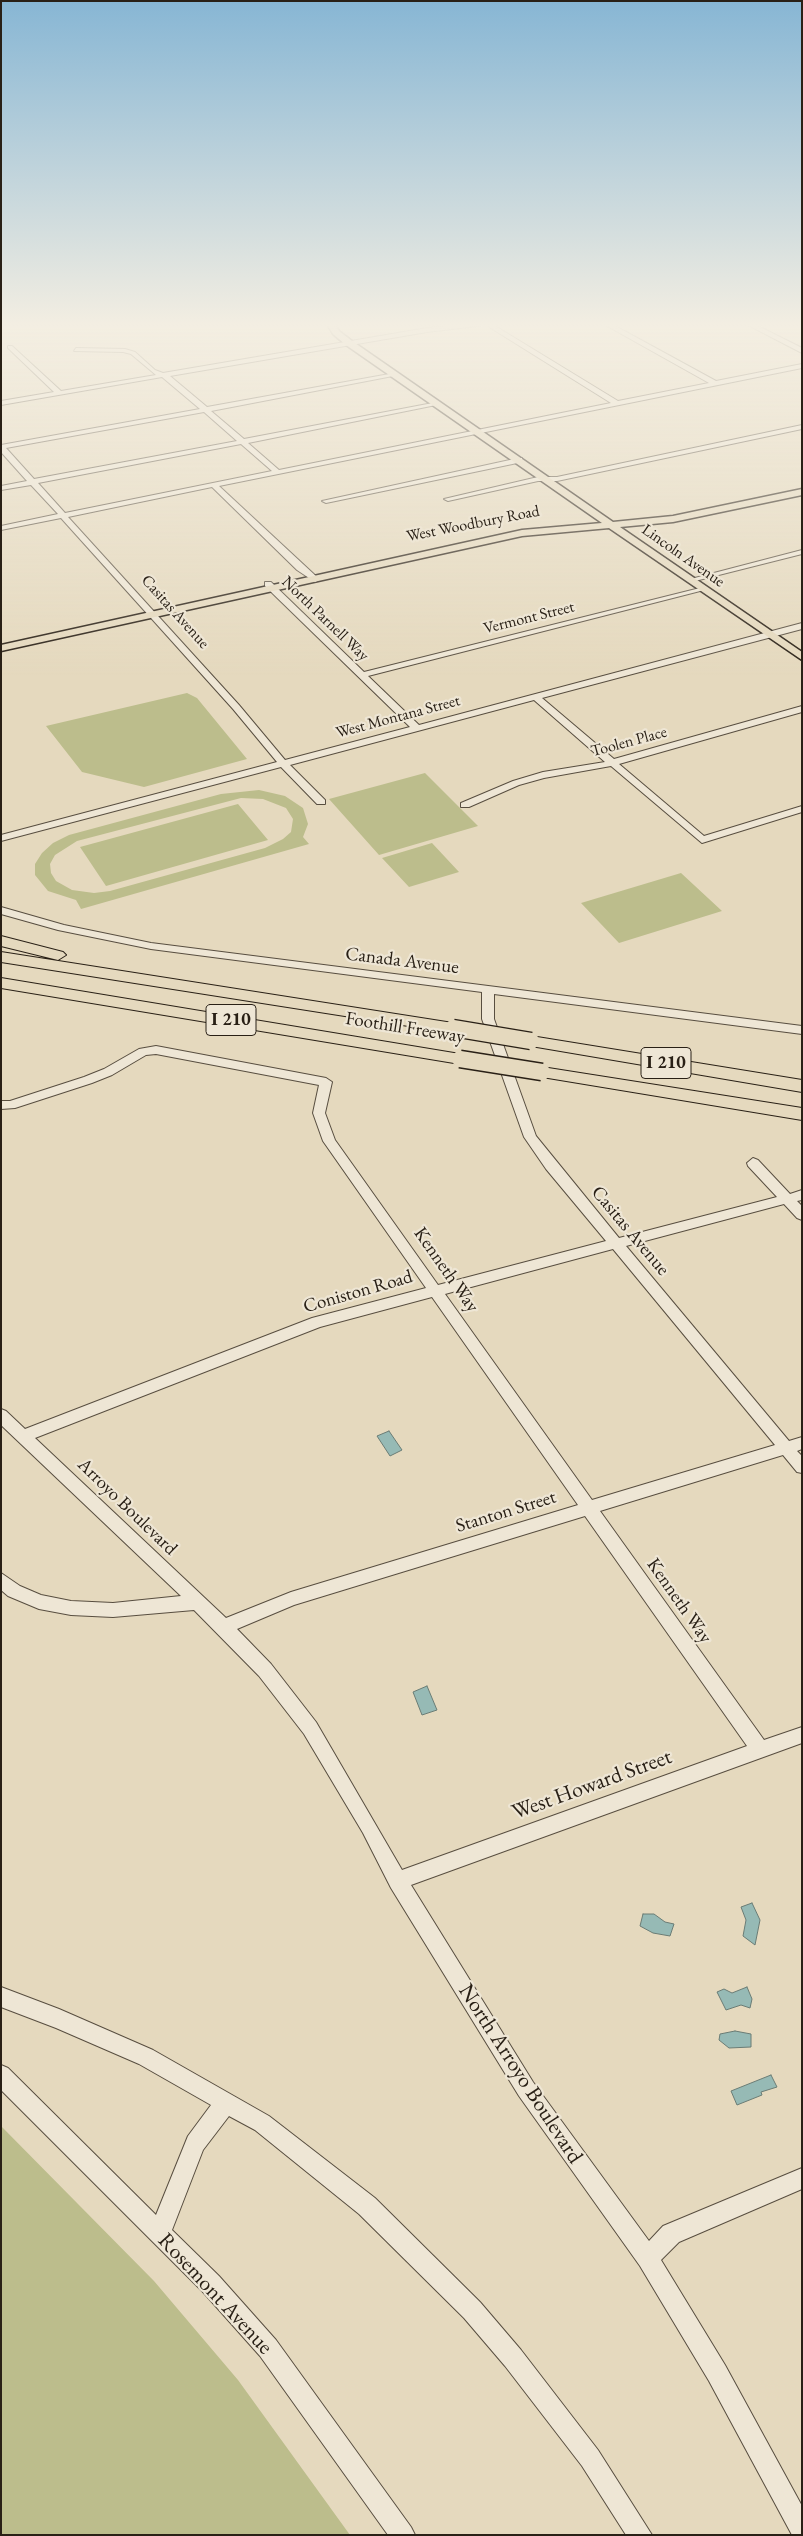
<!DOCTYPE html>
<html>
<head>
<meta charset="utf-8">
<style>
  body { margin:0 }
  #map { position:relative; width:803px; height:2536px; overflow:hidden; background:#e5d9be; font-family:"EB Garamond",serif }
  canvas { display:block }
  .frame { position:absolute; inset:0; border:2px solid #292016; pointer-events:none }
</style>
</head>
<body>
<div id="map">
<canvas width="803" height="2536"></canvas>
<div class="frame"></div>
</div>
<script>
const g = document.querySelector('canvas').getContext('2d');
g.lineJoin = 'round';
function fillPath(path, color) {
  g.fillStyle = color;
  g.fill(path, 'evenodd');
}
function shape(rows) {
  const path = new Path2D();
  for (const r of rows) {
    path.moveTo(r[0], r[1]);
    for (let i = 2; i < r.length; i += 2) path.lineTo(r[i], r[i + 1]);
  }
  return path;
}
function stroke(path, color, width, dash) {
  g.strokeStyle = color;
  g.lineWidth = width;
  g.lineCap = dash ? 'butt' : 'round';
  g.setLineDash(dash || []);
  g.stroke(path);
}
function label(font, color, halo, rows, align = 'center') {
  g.font = font + ' "EB Garamond",serif';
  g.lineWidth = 4.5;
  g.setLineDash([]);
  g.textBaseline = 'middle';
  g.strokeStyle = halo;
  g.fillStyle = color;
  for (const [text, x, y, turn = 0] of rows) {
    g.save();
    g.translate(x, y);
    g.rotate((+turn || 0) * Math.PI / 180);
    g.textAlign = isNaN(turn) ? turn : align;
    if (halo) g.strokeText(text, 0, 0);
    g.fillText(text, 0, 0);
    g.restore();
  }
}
const green = shape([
  [187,693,197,698,247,759,144,787,82,772,46,726],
  [425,773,478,826,379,855,329,799],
  [259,790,285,796,303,808,308,824,303,837,309,844,81,909,76,900,48,891,35,875,35,864,42,853,53,843,69,835,221,794],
  [241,798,263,799,286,808,293,819,291,832,283,839,265,848,110,891,94,893,72,890,56,881,51,873,50,864,55,855,77,841],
  [238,804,268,840,106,886,80,847],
  [432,843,459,872,409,887,382,858],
  [681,873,722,911,619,943,581,903],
  [1,2126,154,2281,238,2380,350,2535,1,2535]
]);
const water = shape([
  [389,1431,402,1450,390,1456,377,1436,389,1431],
  [427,1686,437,1710,422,1715,413,1692,427,1686],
  [752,1903,760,1920,755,1945,743,1936,746,1920,741,1907,752,1903],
  [643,1914,654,1914,665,1922,674,1924,670,1936,653,1933,640,1926,643,1914],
  [747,1987,752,1999,750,2008,741,2005,726,2010,717,1992,724,1989,732,1993,747,1987],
  [735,2031,751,2034,751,2047,729,2048,719,2040,720,2034,735,2031],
  [771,2075,777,2087,761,2092,762,2095,737,2105,731,2091,771,2075]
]);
const minor = shape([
  [477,322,496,322,492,324,618,401,709,383,600,322,608,322,716,381,802,364,802,368,219,486,318,578,319,580,315,582,297,570,212,487,68,517,239,705,285,760,410,727,265,586,265,582,271,582,364,672,704,587,708,589,368,676,419,725,802,623,802,629,542,698,614,759,802,706,802,712,619,764,704,836,802,806,802,812,702,843,611,766,544,778,519,785,469,807,461,807,461,803,513,781,543,772,605,762,534,700,290,765,325,800,325,804,317,804,281,767,1,841,1,835,277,762,233,709,61,518,1,530,1,526,58,514,31,485,1,490,1,486,27,481,1,452,1,445,200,409,162,377,1,405,1,401,54,392,8,348,8,346,12,346,61,391,156,375,131,354,123,352,74,351,76,348,125,349,135,352,155,370,163,373,427,328,477,322],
  [486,325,611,403,279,470,248,443,441,404,438,402,244,439,211,411,398,375,395,373,207,407,170,376,427,332,486,325],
  [204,412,237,441,34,479,6,448,204,412],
  [241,444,272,471,65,513,38,483,241,444],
  [742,322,750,322,802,348,802,353,742,322],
  [802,425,802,429,557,481,538,481,448,501,444,499,538,477,557,477,802,425],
  [519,458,522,458,522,462,326,503,322,501,519,458],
  [802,550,802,554,691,582,687,580,802,550],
  [1,907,64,925,151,943,802,1026,802,1034,494,994,494,1019,536,1136,619,1238,777,1197,748,1166,747,1163,753,1158,758,1160,790,1194,802,1190,802,1200,797,1201,802,1206,802,1220,797,1218,784,1204,626,1246,789,1441,802,1437,802,1449,797,1451,802,1456,802,1473,797,1472,783,1455,600,1511,764,1740,802,1727,802,1743,411,1885,533,2082,649,2241,663,2226,802,2168,802,2189,679,2242,661,2260,725,2365,802,2506,802,2535,792,2535,709,2381,640,2266,519,2096,391,1888,363,1833,304,1734,259,1676,194,1610,113,1617,71,1615,39,1609,8,1596,1,1590,1,1573,20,1586,41,1595,71,1601,113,1603,181,1596,1,1425,1,1409,6,1411,25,1429,312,1318,426,1288,323,1141,313,1113,319,1085,156,1054,146,1055,112,1075,92,1083,15,1108,1,1109,1,1101,10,1101,84,1077,104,1069,139,1049,156,1046,326,1078,332,1082,325,1113,335,1140,438,1285,606,1241,546,1169,524,1137,482,1019,482,992,151,949,58,930,1,914,1,907],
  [613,1249,775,1445,592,1500,445,1294,613,1249],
  [432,1297,578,1505,291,1592,226,1618,35,1438,320,1327,432,1297],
  [585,1516,747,1746,402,1870,316,1722,271,1664,237,1629,294,1605,585,1516],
  [1,1987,59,2009,153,2050,269,2116,375,2198,480,2302,521,2350,598,2450,652,2535,626,2535,582,2466,505,2366,464,2318,359,2214,255,2130,229,2116,203,2150,172,2230,219,2276,276,2340,411,2527,415,2535,388,2535,260,2356,203,2292,1,2090,1,2065,8,2068,156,2215,188,2136,211,2105,139,2064,56,2028,1,2007,1,1987]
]);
const major = shape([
  [326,322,334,322,339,331,352,341,613,522,673,516,802,489,802,495,673,522,620,527,802,652,802,660,609,528,522,536,1,651,1,645,522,530,602,523,346,345,333,334,326,322]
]);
const highway = shape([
  [1,936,63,952,66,955,58,960,1,946,1,936],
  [1,952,453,1023,459,1024,461,1028,459,1032,453,1033,1,962,1,952],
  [1,978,460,1054,466,1055,468,1059,466,1063,460,1064,1,988,1,978],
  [531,1036,802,1080,802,1092,525,1045,523,1041,525,1037,531,1036],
  [542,1067,802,1108,802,1120,536,1076,534,1072,536,1068,542,1067]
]);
const highwayBridge = shape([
  [453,1028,531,1041],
  [460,1059,542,1072]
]);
const farStreetnames = [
  ["West Woodbury Road",473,524,-11],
  ["Lincoln Avenue",683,556,35],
  ["Casitas Avenue",175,612,48],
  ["Vermont Street",529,618,-14],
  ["North Parnell Way",325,619,44],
  ["West Montana Street",398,717,-15],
  ["Toolen Place",629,742,-15]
];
const shields = [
  [231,1020,50],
  [666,1063,50]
];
const shieldNames = [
  ["I 210",231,1020],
  ["I 210",666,1063]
];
const streetNames = [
  ["Canada Avenue",402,961,7],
  ["Foothill Freeway",405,1028,9],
  ["Casitas Avenue",630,1231,50],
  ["Kenneth Way",446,1270,55],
  ["Coniston Road",358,1292,-16],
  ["Arroyo Boulevard",127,1507,44],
  ["Stanton Street",506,1512,-17],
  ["Kenneth Way",679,1601,55]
];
const nearStreetnames = [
  ["West Howard Street",592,1785,-20],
  ["North Arroyo Boulevard",520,2074,57],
  ["Rosemont Avenue",215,2294,47]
];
fillPath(green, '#bcbd8c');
fillPath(water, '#96bab5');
stroke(water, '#6a7c75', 1);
stroke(minor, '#584e40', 2);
stroke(major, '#292016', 3);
stroke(highway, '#292016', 2);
fillPath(minor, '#eee6d5');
fillPath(major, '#e5d9be');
fillPath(highway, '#e5d9be');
stroke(highwayBridge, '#292016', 19, []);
stroke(highwayBridge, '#e5d9be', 16);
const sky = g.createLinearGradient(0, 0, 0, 677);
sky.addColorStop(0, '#87b6d4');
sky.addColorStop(0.48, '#f3eee2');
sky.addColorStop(1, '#f3eee200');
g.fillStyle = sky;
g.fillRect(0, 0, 803, 677);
label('16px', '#292016', '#eee6d5', farStreetnames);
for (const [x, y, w] of shields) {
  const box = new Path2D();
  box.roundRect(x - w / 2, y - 15.5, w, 31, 4);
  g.fillStyle = '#eee6d5';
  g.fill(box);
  stroke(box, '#292016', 1);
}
label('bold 18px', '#292016', null, shieldNames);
label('19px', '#292016', '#eee6d5', streetNames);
label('22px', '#292016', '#eee6d5', nearStreetnames);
</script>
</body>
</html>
